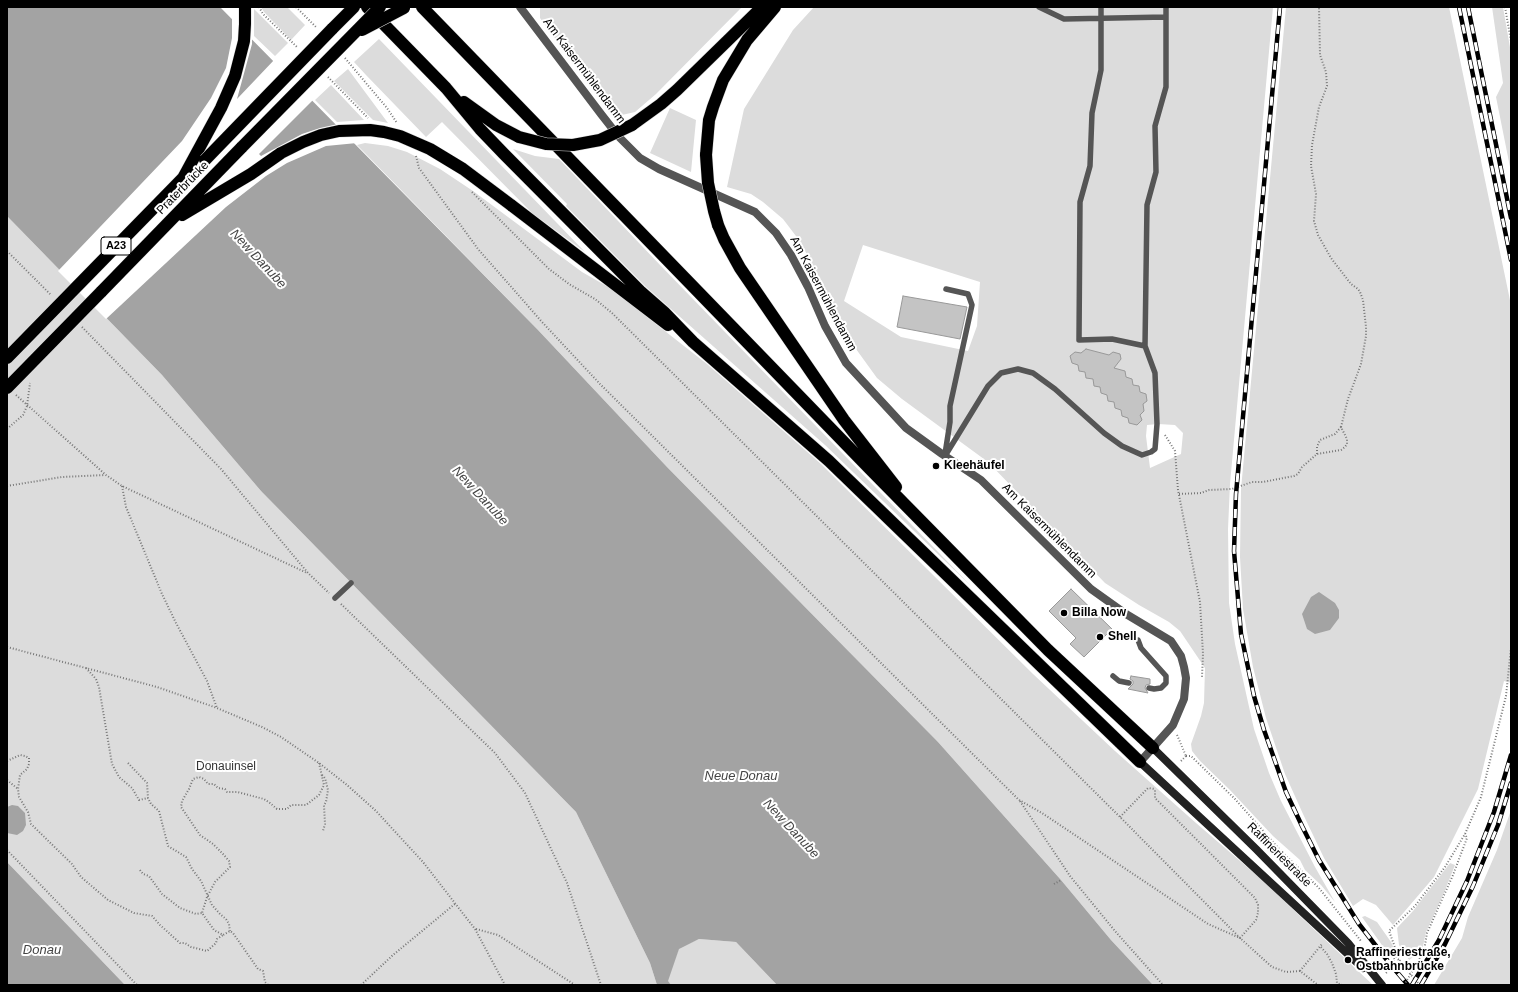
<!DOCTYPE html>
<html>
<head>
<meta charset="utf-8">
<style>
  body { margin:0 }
  #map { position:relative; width:1518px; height:992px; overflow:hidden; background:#fff; font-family:Helvetica,sans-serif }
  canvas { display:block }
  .frame { position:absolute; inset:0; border:8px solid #000; pointer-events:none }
</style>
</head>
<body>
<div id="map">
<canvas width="1518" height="992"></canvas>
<div class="frame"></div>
</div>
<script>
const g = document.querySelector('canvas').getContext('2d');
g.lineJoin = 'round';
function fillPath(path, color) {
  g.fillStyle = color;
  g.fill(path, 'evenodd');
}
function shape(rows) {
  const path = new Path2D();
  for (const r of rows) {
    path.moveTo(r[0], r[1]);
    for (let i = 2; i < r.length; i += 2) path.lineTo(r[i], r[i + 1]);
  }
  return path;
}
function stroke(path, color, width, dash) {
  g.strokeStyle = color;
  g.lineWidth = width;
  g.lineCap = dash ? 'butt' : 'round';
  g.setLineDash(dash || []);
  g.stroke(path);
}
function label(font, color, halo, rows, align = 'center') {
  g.font = font + ' Helvetica,sans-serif';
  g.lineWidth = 4;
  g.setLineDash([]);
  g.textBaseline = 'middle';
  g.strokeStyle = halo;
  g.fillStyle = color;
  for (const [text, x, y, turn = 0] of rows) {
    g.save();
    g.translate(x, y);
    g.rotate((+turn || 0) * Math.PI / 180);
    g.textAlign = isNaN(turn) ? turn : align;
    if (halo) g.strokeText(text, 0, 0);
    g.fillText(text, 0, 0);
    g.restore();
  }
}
const green = shape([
  [261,7,287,7,305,25,291,40,264,12],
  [540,7,742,7,656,94,635,112,613,117,540,18],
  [814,7,1273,7,1230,484,1228,529,1229,603,1235,644,1254,729,1269,773,1281,801,1315,867,1335,902,1321,885,1305,870,1300,860,1273,836,1229,789,1200,761,1192,751,1191,744,1201,716,1204,703,1205,668,1180,631,1169,622,1139,605,1105,583,988,462,902,399,877,378,856,349,839,320,814,267,799,240,783,219,763,202,751,194,727,187,744,109,793,30],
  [863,245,980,282,977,326,968,351,901,337,844,301],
  [1158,424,1175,425,1183,433,1181,454,1150,468,1146,436,1147,425],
  [1286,7,1449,7,1511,305,1511,683,1504,681,1478,789,1434,877,1393,925,1376,905,1363,899,1353,906,1324,858,1303,814,1285,774,1266,718,1253,667,1243,609,1240,557,1241,489],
  [1492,7,1503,7,1511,53,1511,172,1496,97,1503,83],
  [254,9,288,43,275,56,254,36],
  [379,39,585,252,532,213,442,122,426,137,366,75,354,62],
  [348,69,388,123,373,120,334,81],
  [331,85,364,120,337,122,315,100],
  [670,108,696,120,691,172,650,153],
  [365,143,388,146,407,152,440,169,473,191,582,272,610,288,707,364,821,464,1033,674,1115,751,1196,823,1261,879,1373,985,1153,985,1111,940,1061,880,938,742,667,467,538,330,357,145],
  [513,149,535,156,559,159,661,266,972,587,825,445,645,286,566,206,567,204],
  [7,216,162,375,261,491,576,812,650,963,657,985,125,985,7,862],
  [1511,810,1511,985,1434,985,1462,938,1468,917,1497,850],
  [1450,863,1455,865,1444,893,1426,932,1422,951,1409,960,1399,945,1397,928,1413,911],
  [1365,916,1377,922,1391,942,1395,951,1389,955,1362,917],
  [699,939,736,942,777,985,671,985,667,981,679,948]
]);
const water = shape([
  [7,7,220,7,538,330,667,467,938,742,1061,880,1111,940,1153,985,777,985,736,942,699,939,679,949,668,981,671,985,657,985,650,963,576,812,261,491,162,375,7,216],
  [1319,592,1335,603,1339,610,1339,618,1330,630,1315,634,1307,629,1302,614,1311,597],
  [12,805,18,806,25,813,26,825,23,831,17,835,7,833,7,807],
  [7,862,125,985,7,985]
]);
const pier = shape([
  [232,16,252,36,252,44,237,99,275,59,314,99,259,154,261,156,302,134,320,128,338,124,357,143,326,146,287,163,266,176,226,207,106,319,58,271,182,141,211,98,226,68,232,38]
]);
const building = shape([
  [903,296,967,307,960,339,897,327,903,296],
  [1086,349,1109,355,1113,352,1120,354,1121,359,1114,368,1125,371,1126,377,1132,379,1133,385,1139,386,1140,392,1146,394,1147,401,1143,404,1144,411,1140,415,1142,420,1137,425,1129,423,1128,418,1122,416,1121,410,1115,408,1114,402,1108,401,1107,395,1101,393,1100,387,1094,386,1093,379,1086,378,1085,372,1079,371,1078,365,1072,363,1070,356,1075,352,1081,353,1086,349],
  [1071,589,1112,629,1084,657,1070,644,1076,638,1049,611,1071,589],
  [1131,676,1150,679,1150,684,1146,685,1145,688,1148,693,1128,689,1133,684,1133,681,1130,679,1131,676]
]);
const path = shape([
  [259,7,263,14,297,47],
  [296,7,317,28],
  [1505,7,1511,41],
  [345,58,387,108,397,123],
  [328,77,368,118],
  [416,156,419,168,478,249,542,322,600,384,1019,800,1042,813,1208,924,1240,938,1256,920,1258,913,1258,905,1255,898,1155,798,1155,789],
  [472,192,549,269,569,284,595,299,612,313,1120,817,1240,938,1272,967,1286,972,1300,971,1318,985],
  [7,251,51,295],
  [82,327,221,469,308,573,329,593],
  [16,395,106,475,122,486,307,573],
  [7,429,23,415,27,406,30,383],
  [1165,435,1175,451,1178,490,1200,602,1203,654,1202,677],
  [1317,454,1317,447,1320,440,1335,434,1341,427],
  [7,486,62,477,105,475],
  [122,486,126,507,162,594,176,623,207,681,217,708],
  [1179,494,1201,493,1209,490,1232,489,1252,482,1263,482,1294,476,1298,474,1302,467,1317,454,1341,450,1345,447,1347,444,1347,439,1341,427,1348,399,1361,364,1366,336,1366,327,1363,300,1360,292,1358,289,1351,284,1331,258,1318,235,1314,221,1316,194,1311,166,1312,145,1319,107,1327,86,1326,72,1320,55,1319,7],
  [341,604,495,753,525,793,567,883,601,985],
  [7,647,157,687,217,708,262,727,281,737,319,763,347,785,376,811,423,862,475,929,505,985],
  [86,668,96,679,99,687,112,764,119,777,132,788,139,800,148,798],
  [1177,735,1186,756],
  [1186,756,1191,756,1235,799,1281,851,1319,888,1361,941],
  [7,761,20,755,25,756,29,758,29,764,27,769,20,775,18,789,19,797,28,812,31,824,72,864,81,877,108,900,134,913,152,916,160,925,180,943,185,943,191,947,207,951,216,943,217,939,223,935],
  [1181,761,1186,756],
  [128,763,147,783,148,798,151,804,159,811,168,846,186,857,192,869,201,881,212,905,220,914,226,919,229,924,230,931],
  [322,775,325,778,328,790,326,802,324,805,325,824,323,831],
  [7,780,18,789],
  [1020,801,1070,876,1115,931,1163,985],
  [1120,817,1148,788,1155,789],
  [7,850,137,985],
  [140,870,143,874,149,876,162,894,180,908,196,914,202,913],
  [1054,884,1061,880],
  [476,929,498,935,575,985],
  [1321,947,1327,954,1332,963,1336,974,1337,983,1342,985],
  [1400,961,1389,931,1415,906,1445,867,1465,834,1481,797,1506,696,1511,648],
  [1415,967,1424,951,1427,933,1453,875,1467,838,1465,834],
  [1300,971,1322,944],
  [1386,973,1387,972,1384,969,1395,960,1391,955,1394,954,1404,967,1420,985],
  [268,985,265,982,263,971,258,969,233,933,230,931,223,935,214,930,202,913,207,897,215,882,230,867,229,861,224,855,213,844,200,835,181,807,182,801,189,789,193,779,199,777,204,779,208,784,214,784,218,788,225,789,227,792,237,792,264,799,270,803,277,809,287,809,291,805,306,805,319,795,324,785,319,763],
  [361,985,393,955,456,903]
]);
const service = shape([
  [1039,7,1064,19,1166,17],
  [1101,7,1101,70,1092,113,1090,166,1080,202,1079,340,1112,339,1145,346],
  [945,454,950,422,950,406,972,305,968,294,946,289],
  [945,456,988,386,1001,373,1018,369,1033,373,1055,389,1104,433,1122,446,1142,455,1151,452,1155,449,1157,424,1155,373,1145,346,1147,205,1156,172,1155,126,1166,87,1166,7],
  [335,598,351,583],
  [1138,640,1141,648,1166,676,1166,683,1161,688,1154,689,1149,688],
  [1113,676,1119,681,1129,683]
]);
const tertiary = shape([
  [520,7,601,114,619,137,640,158,659,169,755,212,776,233,791,255,808,287,825,326,846,363,906,428,942,454,981,480,1091,589,1126,614,1171,641,1181,656,1184,667,1186,678,1184,699,1173,725,1140,762]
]);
const secondary = shape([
  [1153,748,1256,849,1348,943,1382,985],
  [1140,762,1363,968]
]);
const motorway = shape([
  [367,7,446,88,480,129,504,154,640,291,664,312,693,342,829,461,1140,762],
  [422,7,869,468,1048,650,1153,748],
  [332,29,354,7],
  [464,102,496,125,519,137],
  [632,125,661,104,677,90,762,7],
  [706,155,709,120,713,107,723,80,747,40,775,7],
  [183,178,221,108,235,76,244,41,245,24,245,7],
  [511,205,668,325],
  [182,215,251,174,281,153],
  [718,225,724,239,740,268,844,420,896,487],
  [101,292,242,147]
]);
const rail = shape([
  [1280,7,1236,494,1234,551,1241,634,1254,696,1264,730,1286,792,1302,826,1319,860,1359,924,1390,964,1408,985],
  [1459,7,1511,260],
  [1468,7,1511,218],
  [1412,985,1439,940,1467,881,1494,812,1511,755],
  [1421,985,1445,944,1473,886,1498,825,1511,783]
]);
const pathBridge = shape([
  [195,179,204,171],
  [1404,985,1415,967]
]);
const motorwayBridge = shape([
  [362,30,404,8],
  [519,137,546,144,573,145,600,140,632,125],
  [242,147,380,7],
  [281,153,303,142,321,135,339,131,370,130,384,132,400,136,430,149,463,169,511,205],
  [706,155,708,183,714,211,718,225],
  [205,160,332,29],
  [7,358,183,178],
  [7,388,101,292]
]);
const markers = [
  [936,466,4,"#000"],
  [1064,613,4,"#000"],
  [1100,637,4,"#000"],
  [1348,960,4,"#000"]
];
const shields = [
  [116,246,30]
];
const shieldNames = [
  ["A23",116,246]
];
const streetNames = [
  ["Am Kaisermühlendamm",584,71,53],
  ["Praterbrücke",183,188,-46],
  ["Am Kaisermühlendamm",823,294,62],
  ["Am Kaisermühlendamm",1049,531,45],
  ["Raffineriestraße",1279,855,45]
];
const poiNames = [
  ["Kleehäufel",944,466],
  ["Billa Now",1072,613],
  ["Shell",1108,637],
  ["Raffineriestraße,",1356,953],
  ["Ostbahnbrücke",1356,967]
];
const parkNames = [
  ["Donauinsel",226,767]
];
const waterNames = [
  ["New Danube",258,259,47],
  ["New Danube",480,496,47],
  ["Neue Donau",741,776],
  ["New Danube",791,829,47],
  ["Donau",42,950]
];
fillPath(green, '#dcdcdc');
fillPath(water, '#a3a3a3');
fillPath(pier, '#fff');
fillPath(building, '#c4c4c4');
stroke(building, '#999', 1);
stroke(motorway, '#dbdbdb', 13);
stroke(path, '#777', 2, [1, 2]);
stroke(service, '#555', 5.5);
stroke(tertiary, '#555', 8);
stroke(secondary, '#222', 8);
stroke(motorway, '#000', 12);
stroke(rail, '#000', 4.5);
stroke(rail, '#fff', 3, [9]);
stroke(motorwayBridge, '#dbdbdb', 13, []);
stroke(pathBridge, '#777', 2, [1, 2]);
stroke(motorwayBridge, '#000', 12);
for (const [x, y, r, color] of markers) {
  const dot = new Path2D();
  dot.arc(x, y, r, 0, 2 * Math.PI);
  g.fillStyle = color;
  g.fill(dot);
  stroke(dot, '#fff', 1.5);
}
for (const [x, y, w] of shields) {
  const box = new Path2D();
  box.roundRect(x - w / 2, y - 9, w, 18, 3);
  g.fillStyle = '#fff';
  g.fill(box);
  stroke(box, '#000', 1);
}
label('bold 11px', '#000', null, shieldNames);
label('12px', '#000', '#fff', streetNames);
label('bold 12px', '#000', '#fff', poiNames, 'left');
label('12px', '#333', '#fff', parkNames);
label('italic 13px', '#444', '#fff', waterNames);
</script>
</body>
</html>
